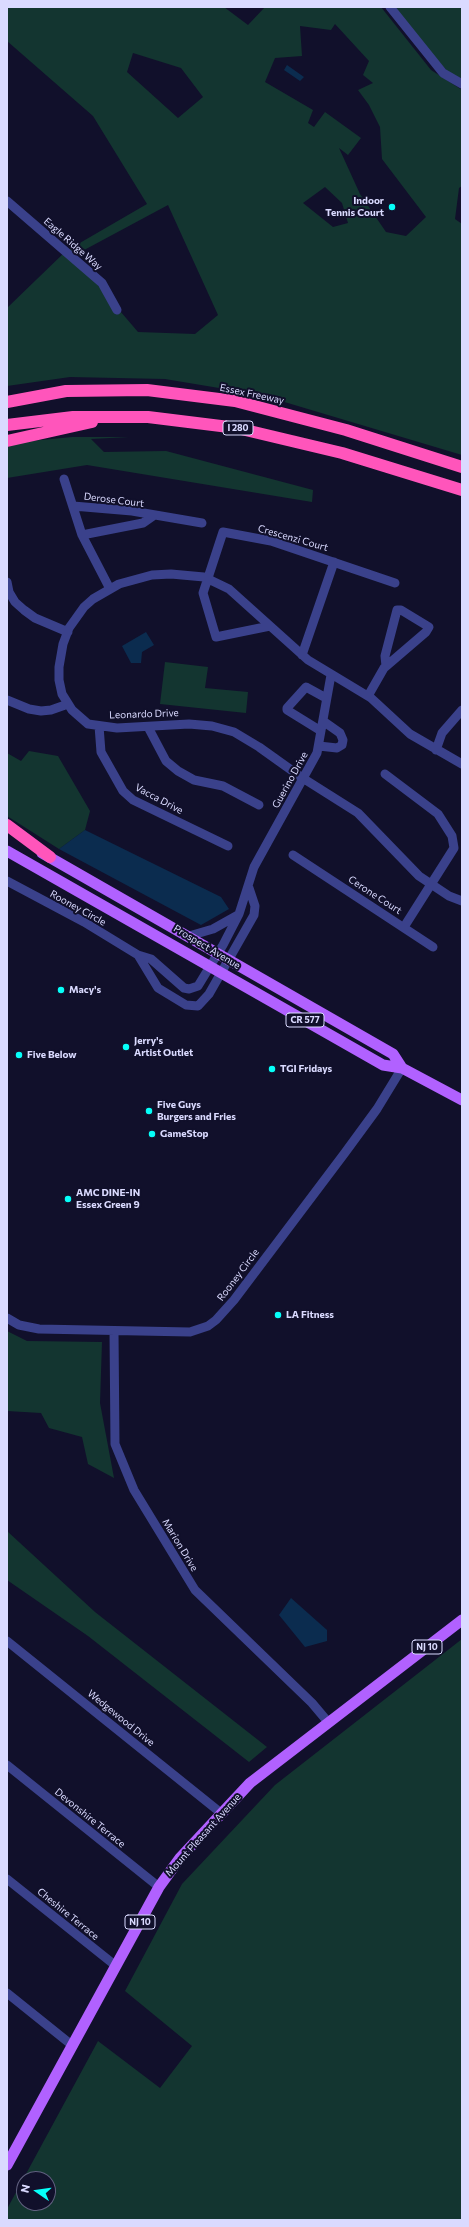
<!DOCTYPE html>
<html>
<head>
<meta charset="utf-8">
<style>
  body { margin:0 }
  #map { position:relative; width:469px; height:2227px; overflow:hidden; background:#11102b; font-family:Commissioner,sans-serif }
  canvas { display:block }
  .frame { position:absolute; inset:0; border:8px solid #dadaff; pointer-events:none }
  .north { position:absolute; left:16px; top:2171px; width:40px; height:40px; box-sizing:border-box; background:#11102b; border:1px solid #616180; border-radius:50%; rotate:283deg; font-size:11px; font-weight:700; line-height:16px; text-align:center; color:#dadaff }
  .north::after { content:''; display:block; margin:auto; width:14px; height:18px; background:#06fff9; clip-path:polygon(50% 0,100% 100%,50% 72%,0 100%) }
</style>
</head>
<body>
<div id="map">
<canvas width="469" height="2227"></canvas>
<div class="frame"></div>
<div class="north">N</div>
</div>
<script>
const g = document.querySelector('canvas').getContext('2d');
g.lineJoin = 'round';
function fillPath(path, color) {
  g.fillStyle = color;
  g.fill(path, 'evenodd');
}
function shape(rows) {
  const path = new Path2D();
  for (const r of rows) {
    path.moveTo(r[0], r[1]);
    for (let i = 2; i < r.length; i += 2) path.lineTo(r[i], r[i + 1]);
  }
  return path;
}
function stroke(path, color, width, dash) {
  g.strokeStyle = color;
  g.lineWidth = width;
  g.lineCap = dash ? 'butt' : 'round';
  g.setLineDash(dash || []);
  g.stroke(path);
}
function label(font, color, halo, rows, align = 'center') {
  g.font = font + ' Commissioner,sans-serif';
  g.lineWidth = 4;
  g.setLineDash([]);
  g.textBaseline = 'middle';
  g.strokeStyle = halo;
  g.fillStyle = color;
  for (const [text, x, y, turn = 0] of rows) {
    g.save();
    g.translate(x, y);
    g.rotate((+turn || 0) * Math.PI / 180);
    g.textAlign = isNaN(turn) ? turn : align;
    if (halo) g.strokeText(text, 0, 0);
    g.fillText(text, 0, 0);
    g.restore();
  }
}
const green = shape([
  [7,7,224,7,248,25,265,7,381,7,431,70,462,90,462,186,459,188,455,219,462,224,462,455,261,395,165,379,70,377,7,386,7,308,66,251,147,204,93,116,7,41],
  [335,24,369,61,363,75,373,83,358,90,369,105,380,127,382,159,426,217,406,236,386,232,360,194,339,148,348,155,361,138,325,112,314,127,308,123,313,110,265,82,275,58,302,56,300,26,331,30],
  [133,53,181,68,203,97,178,118,127,72],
  [325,187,342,203,348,223,333,227,303,203],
  [168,205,218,315,195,334,138,332,73,256],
  [396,7,462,7,462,79,449,73,402,20],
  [72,437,129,437,91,439,104,452,166,451,313,490,312,502,87,465,7,478,7,447,21,442],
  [165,662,208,667,205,688,248,692,246,713,160,704],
  [29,751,58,756,90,811,85,830,59,849,7,816,7,753,21,761],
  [7,1331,27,1341,102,1342,100,1403,114,1478,88,1464,82,1437,49,1428,41,1413,7,1411],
  [7,1531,95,1612,267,1747,249,1762,88,1636,7,1580],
  [462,1639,462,2220,7,2220,7,2209,98,2041,160,2088,192,2046,125,1991,182,1884,275,1785],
  [24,2179,48,2179,48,2203,24,2203]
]);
const water = shape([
  [287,65,304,77,300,81,284,70],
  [146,632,154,645,142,652,141,663,131,663,122,646],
  [85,830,221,897,229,909,201,925,59,849],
  [291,1598,327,1630,327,1641,305,1647,279,1615]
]);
const minor = shape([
  [390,7,443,73,462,84],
  [7,201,102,283,117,310],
  [64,479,82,535,110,589],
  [73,506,132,511,202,523],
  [82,535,143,523,153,516],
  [7,582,9,592,15,602,24,610,35,618,68,632],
  [270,626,216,637,203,593,223,532,271,541,395,583],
  [302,655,334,562],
  [368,696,384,668,426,632,429,627,401,610,397,610,385,656,386,666],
  [7,700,29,709,41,711,51,710,68,704],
  [99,726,101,752,123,791,133,800,228,846],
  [148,727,166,761,178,771,194,780,223,786,259,805],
  [321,731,287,710,287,708,306,687,326,698],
  [319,746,337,748,342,745,343,740,340,733,323,721],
  [436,750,442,733,462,710],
  [462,764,410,734,371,698,308,660,229,589,204,577,171,574,152,575,119,584,93,599,84,607,69,628,63,644,59,667,59,680,62,694,72,710,88,724,117,728,189,724,212,726,234,732,259,747,301,777,358,813,419,876,449,896,462,901],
  [385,774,438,814,452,836,454,848,404,927],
  [293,855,433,947],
  [7,881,84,922,138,955,151,959,184,988,189,989,198,986,223,945,239,914,254,867,317,753,331,675],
  [189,936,213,929,238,915],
  [138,955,158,988,186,1005,198,1006,209,994,254,915,255,906,249,888],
  [7,1318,19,1325,39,1329,190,1332,208,1326,216,1320,234,1300,344,1154,377,1109,402,1068],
  [114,1331,115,1444,134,1490,195,1590,312,1703,328,1722],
  [7,1641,221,1813],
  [7,1765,159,1887],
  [7,1879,116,1966],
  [7,1993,73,2046]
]);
const major = shape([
  [7,851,383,1065,402,1068,462,1100],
  [42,853,393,1054,402,1068],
  [7,2165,159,1887,180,1858,250,1783,462,1620]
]);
const highway = shape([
  [7,402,66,391,147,390,235,401,346,430,462,467],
  [7,425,73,417,148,417,237,428,342,453,462,490],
  [7,441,92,422],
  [7,825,50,857]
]);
const markers = [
  [392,207,4,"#06fff9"],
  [61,990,4,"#06fff9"],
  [126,1047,4,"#06fff9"],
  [19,1055,4,"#06fff9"],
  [272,1069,4,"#06fff9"],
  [149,1111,4,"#06fff9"],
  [152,1134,4,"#06fff9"],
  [68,1199,4,"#06fff9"],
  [278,1315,4,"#06fff9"]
];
const shields = [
  [238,428,30],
  [305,1020,38],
  [427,1647,30],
  [140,1922,30]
];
const shieldNames = [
  ["I 280",238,428],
  ["CR 577",305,1020],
  ["NJ 10",427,1647],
  ["NJ 10",140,1922]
];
const poiNames = [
  ["Indoor",384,201,"right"],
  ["Tennis Court",384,213,"right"],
  ["Macy's",69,990],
  ["Jerry's",134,1041],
  ["Artist Outlet",134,1053],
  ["Five Below",27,1055],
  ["TGI Fridays",280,1069],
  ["Five Guys",157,1105],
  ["Burgers and Fries",157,1117],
  ["GameStop",160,1134],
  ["AMC DINE-IN",76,1193],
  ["Essex Green 9",76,1205],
  ["LA Fitness",286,1315]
];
const streetNames = [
  ["Eagle Ridge Way",73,244,41],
  ["Essex Freeway",252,394,12],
  ["Derose Court",114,500,7],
  ["Crescenzi Court",293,538,16],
  ["Leonardo Drive",144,714,-2],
  ["Guerino Drive",290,780,-61],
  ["Vacca Drive",159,799,28],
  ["Cerone Court",375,895,33],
  ["Rooney Circle",78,908,29],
  ["Prospect Avenue",207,947,31],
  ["Rooney Circle",238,1275,-53],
  ["Marion Drive",180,1545,59],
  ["Wedgewood Drive",121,1718,39],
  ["Devonshire Terrace",90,1818,39],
  ["Mount Pleasant Avenue",203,1835,-48],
  ["Cheshire Terrace",68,1914,39]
];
fillPath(green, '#133530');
fillPath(water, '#0b2c4f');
stroke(minor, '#3a418b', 9);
stroke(major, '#b161ff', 11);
stroke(highway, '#f5b', 12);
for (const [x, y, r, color] of markers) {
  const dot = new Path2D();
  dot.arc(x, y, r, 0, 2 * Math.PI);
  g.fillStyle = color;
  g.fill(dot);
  stroke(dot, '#11102b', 1.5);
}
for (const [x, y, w] of shields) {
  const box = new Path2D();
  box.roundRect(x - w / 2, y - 7, w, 14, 3);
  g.fillStyle = '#11102b';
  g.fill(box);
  stroke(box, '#dadaff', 1);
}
label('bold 9px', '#dadaff', null, shieldNames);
label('bold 10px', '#dadaff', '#11102b', poiNames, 'left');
label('10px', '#dadaff', '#11102b', streetNames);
</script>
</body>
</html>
